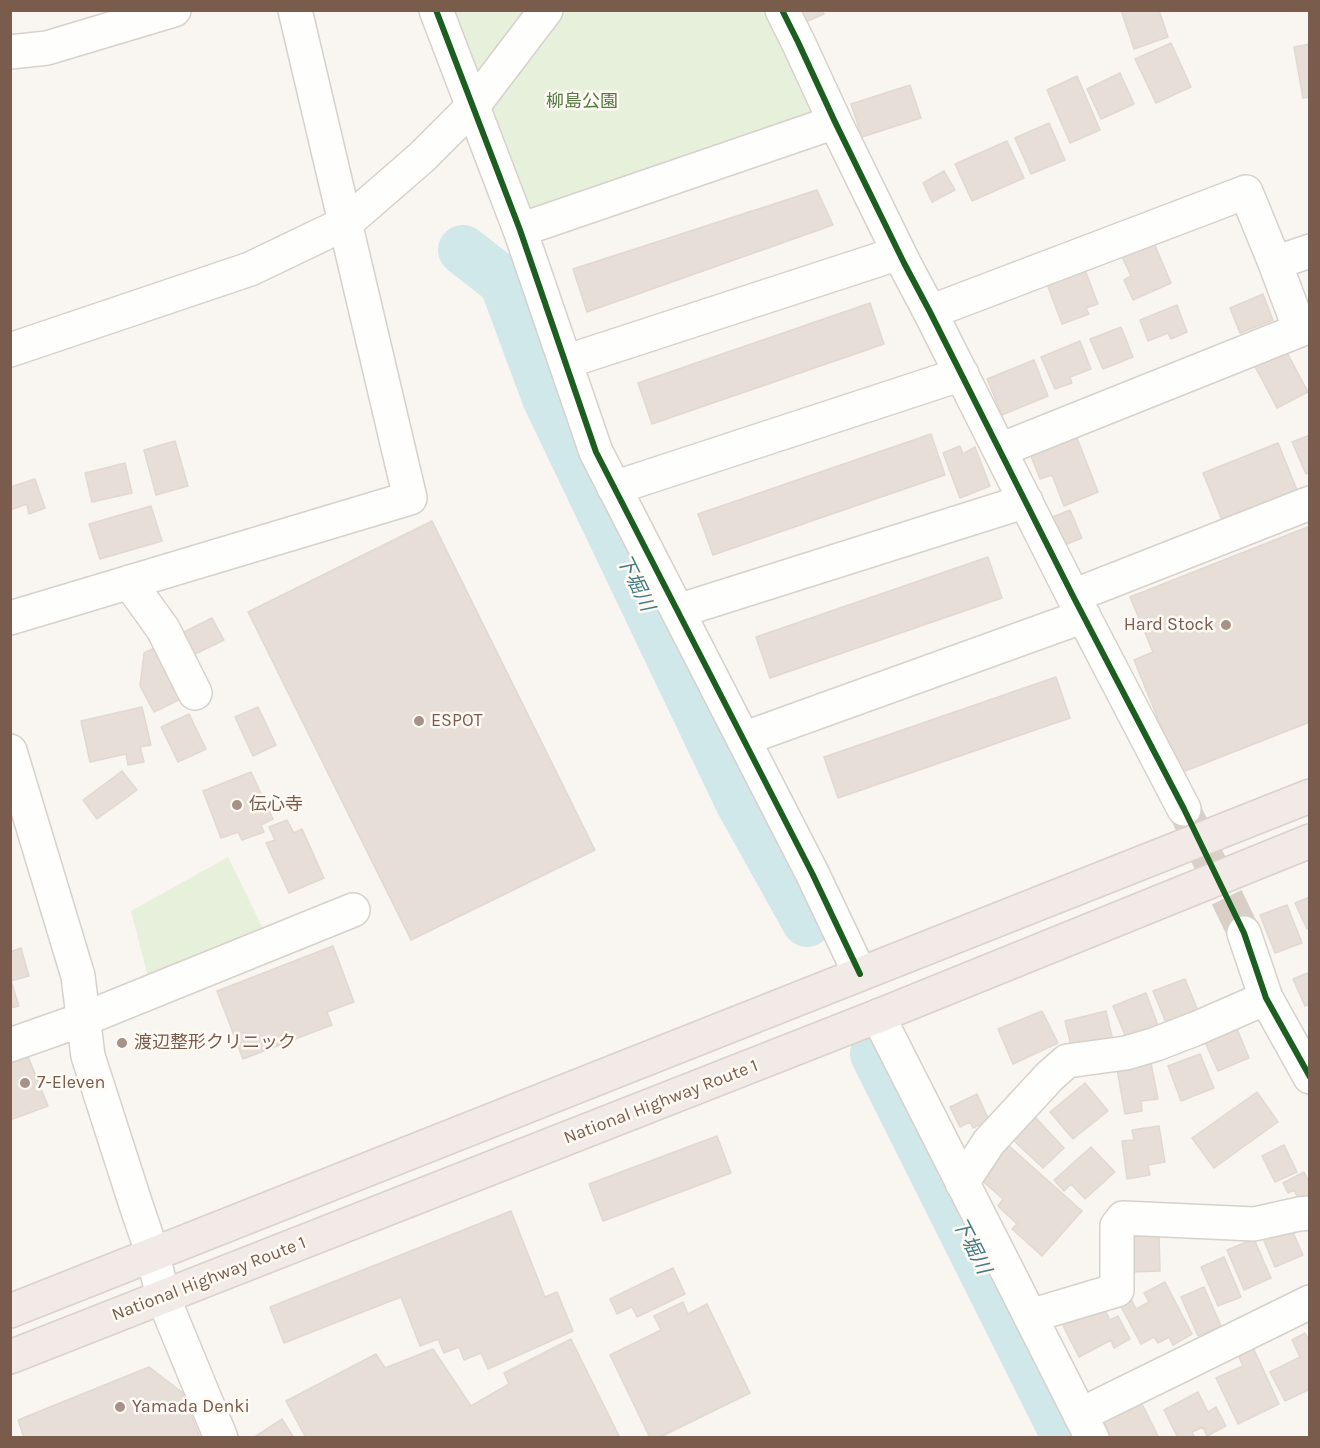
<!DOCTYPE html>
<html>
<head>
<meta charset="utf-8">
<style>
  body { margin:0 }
  #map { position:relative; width:1320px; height:1448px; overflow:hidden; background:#f9f5f0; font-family:Karla,sans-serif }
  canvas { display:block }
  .frame { position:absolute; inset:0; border:12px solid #7a5c4d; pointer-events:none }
</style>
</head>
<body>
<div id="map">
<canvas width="1320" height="1448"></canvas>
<div class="frame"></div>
</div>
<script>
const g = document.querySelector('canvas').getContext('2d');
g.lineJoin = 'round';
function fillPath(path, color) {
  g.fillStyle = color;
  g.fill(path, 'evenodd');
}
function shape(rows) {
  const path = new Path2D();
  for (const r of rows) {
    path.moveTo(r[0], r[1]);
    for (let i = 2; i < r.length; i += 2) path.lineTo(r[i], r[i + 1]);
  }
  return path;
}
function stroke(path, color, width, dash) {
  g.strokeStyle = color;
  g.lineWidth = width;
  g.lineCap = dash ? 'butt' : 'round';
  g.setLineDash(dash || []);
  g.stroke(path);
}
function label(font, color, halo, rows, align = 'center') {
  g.font = font + ' Karla,"Noto Sans JP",sans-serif';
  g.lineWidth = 5;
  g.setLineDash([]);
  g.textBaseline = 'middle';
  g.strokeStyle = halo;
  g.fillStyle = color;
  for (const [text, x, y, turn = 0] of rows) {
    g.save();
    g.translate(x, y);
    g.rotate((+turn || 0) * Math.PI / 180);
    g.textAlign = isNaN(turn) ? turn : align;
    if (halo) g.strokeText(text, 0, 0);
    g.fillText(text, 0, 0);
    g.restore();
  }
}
const green = shape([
  [448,11,765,11,814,108,807,120,538,214,525,208],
  [228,857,266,935,150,985,131,911]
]);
const river = shape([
  [463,250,504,282,547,398,740,802,807,922],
  [875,1054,1067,1438]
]);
const building = shape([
  [797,10,822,10,824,14,803,23,797,10],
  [1121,10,1159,10,1168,37,1134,49,1121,10],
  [1171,43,1191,87,1156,103,1135,59,1171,43],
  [1310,44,1310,97,1303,98,1294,47,1310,44],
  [1120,73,1134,104,1101,119,1087,89,1120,73],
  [1077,76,1100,130,1070,143,1047,90,1077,76],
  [910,85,921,118,862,137,851,104,910,85],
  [1049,123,1065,160,1031,174,1015,138,1049,123],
  [1007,141,1024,178,972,201,955,164,1007,141],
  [944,171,955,190,932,202,923,183,944,171],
  [817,190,833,225,587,312,573,269,817,190],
  [1154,243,1171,283,1133,300,1124,280,1131,276,1122,257,1154,243],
  [1085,270,1098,304,1086,308,1089,314,1062,324,1047,284,1085,270],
  [1263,294,1273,320,1240,333,1230,308,1263,294],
  [870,303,884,344,652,424,638,383,870,303],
  [1177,305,1187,332,1171,339,1168,333,1148,341,1140,320,1177,305],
  [1121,327,1133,357,1103,369,1090,339,1121,327],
  [1080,341,1091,369,1070,377,1072,383,1055,389,1041,357,1080,341],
  [1283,345,1308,392,1277,408,1252,361,1283,345],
  [1034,360,1048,396,1002,415,987,379,1034,360],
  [931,434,945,475,713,555,698,514,931,434],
  [1310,435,1310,472,1306,474,1292,442,1310,435],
  [1077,438,1098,492,1064,506,1052,475,1040,479,1031,456,1077,438],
  [175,441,188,486,156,495,144,450,175,441],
  [1278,443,1297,490,1222,520,1203,473,1278,443],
  [960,446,963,454,975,447,990,486,960,498,943,453,960,446],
  [125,463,132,493,92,502,85,473,125,463],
  [35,479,45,508,29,514,27,504,10,510,10,487,35,479],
  [151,506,162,541,100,559,89,524,151,506],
  [1070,510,1082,538,1062,546,1050,518,1070,510],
  [432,521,595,850,411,940,248,612,432,521],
  [1310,526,1310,722,1180,773,1134,660,1153,652,1130,597,1310,526],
  [988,557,1002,598,770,678,756,637,988,557],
  [212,618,224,640,191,656,180,634,212,618],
  [161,645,187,696,154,712,140,686,144,653,161,645],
  [1056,677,1070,718,838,798,824,757,1056,677],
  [142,707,151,745,140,747,144,762,128,765,126,754,90,762,81,721,142,707],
  [258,707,276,745,253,756,235,717,258,707],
  [189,714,206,749,178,762,161,727,189,714],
  [122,771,137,790,97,819,83,800,122,771],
  [251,772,273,819,261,825,264,832,242,840,238,832,221,838,203,791,251,772],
  [287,820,294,833,302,829,324,878,289,893,266,843,275,840,269,827,287,820],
  [1310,897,1310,928,1307,929,1295,903,1310,897],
  [1287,905,1302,943,1275,953,1260,915,1287,905],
  [333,946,354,1002,327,1012,332,1025,243,1059,217,991,333,946],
  [21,948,29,976,11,981,19,1006,10,1008,10,952,21,948],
  [1310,972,1310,1004,1305,1006,1293,979,1310,972],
  [1185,979,1199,1013,1167,1025,1153,991,1185,979],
  [1146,993,1159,1028,1127,1040,1113,1006,1146,993],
  [1042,1011,1058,1043,1013,1064,998,1029,1042,1011],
  [1106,1011,1114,1045,1072,1049,1065,1021,1106,1011],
  [1235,1024,1249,1058,1218,1071,1203,1038,1235,1024],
  [27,1054,48,1106,10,1120,10,1060,27,1054],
  [1200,1054,1214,1088,1181,1101,1168,1066,1200,1054],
  [1151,1063,1158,1099,1141,1101,1142,1111,1125,1114,1117,1069,1151,1063],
  [1085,1083,1108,1111,1073,1139,1050,1112,1085,1083],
  [1257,1092,1278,1122,1214,1168,1192,1138,1257,1092],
  [977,1094,989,1120,973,1128,970,1122,960,1127,950,1107,977,1094],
  [1035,1117,1064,1148,1043,1168,1013,1140,1035,1117],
  [1159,1126,1165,1162,1148,1165,1150,1175,1127,1179,1122,1141,1134,1140,1132,1130,1159,1126],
  [717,1136,731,1173,603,1221,589,1184,717,1136],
  [1008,1145,1082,1211,1042,1256,1012,1229,1017,1224,998,1206,1003,1199,979,1178,1008,1145],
  [1284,1145,1297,1172,1275,1182,1262,1156,1284,1145],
  [1091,1147,1115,1172,1085,1199,1071,1184,1064,1191,1054,1180,1091,1147],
  [1304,1172,1310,1184,1310,1198,1299,1200,1294,1190,1288,1193,1283,1183,1304,1172],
  [511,1211,545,1297,557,1292,573,1331,488,1369,481,1353,464,1360,459,1347,444,1353,438,1339,420,1346,401,1297,284,1343,270,1307,511,1211],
  [1289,1223,1303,1255,1275,1267,1262,1236,1289,1223],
  [1159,1234,1160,1271,1130,1272,1129,1235,1159,1234],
  [1254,1239,1271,1278,1244,1290,1227,1250,1254,1239],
  [1224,1257,1241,1297,1218,1306,1201,1267,1224,1257],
  [673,1268,685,1294,637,1317,632,1307,617,1314,610,1299,673,1268],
  [1165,1282,1192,1334,1173,1345,1169,1337,1158,1343,1154,1337,1141,1344,1120,1305,1131,1299,1136,1309,1149,1302,1144,1293,1165,1282],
  [1204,1287,1221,1326,1198,1336,1181,1297,1204,1287],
  [683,1302,688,1314,707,1304,750,1393,658,1438,650,1438,610,1355,661,1330,654,1316,683,1302],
  [1103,1306,1110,1320,1118,1316,1130,1339,1114,1348,1111,1340,1079,1357,1063,1326,1103,1306],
  [1305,1333,1310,1343,1310,1389,1285,1401,1270,1372,1300,1357,1292,1340,1305,1333],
  [571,1339,620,1438,306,1438,286,1401,376,1354,385,1368,433,1349,471,1406,509,1384,504,1373,571,1339],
  [1251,1343,1279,1404,1238,1424,1216,1378,1243,1366,1236,1350,1251,1343],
  [149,1367,183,1393,200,1438,24,1438,18,1420,149,1367],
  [1198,1392,1208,1412,1216,1407,1226,1426,1207,1436,1203,1427,1192,1432,1195,1438,1178,1438,1164,1410,1198,1392],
  [1141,1402,1159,1438,1112,1438,1104,1422,1141,1402],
  [282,1419,294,1438,253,1438,282,1419]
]);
const minorTunnel = shape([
  [1184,809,1244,933]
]);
const minor = shape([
  [436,10,520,230,596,452,812,873,860,974],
  [782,10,798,42,835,122,904,263,930,312,1073,596,1184,809],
  [10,52,47,48,174,10],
  [520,230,835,122],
  [930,312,1246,192,1275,263],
  [10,350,250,269,346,223,422,157,473,106,546,10],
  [565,362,899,253],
  [1000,450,1300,330,1275,263,1310,251],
  [614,488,962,374],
  [129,582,163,629,195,693],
  [1073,596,1310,503],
  [678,611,1026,501],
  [10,618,410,498,295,10],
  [743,739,1084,616],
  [10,751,78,976,88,1056,136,1205,153,1255,163,1297,221,1438],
  [1244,933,1266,998,1310,1077],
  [878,1016,1092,1438],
  [10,1045,84,1019,353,910],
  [962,1183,989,1142,1050,1076,1067,1061,1126,1053,1156,1044,1195,1029,1266,998],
  [1030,1316,1117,1290,1117,1226,1123,1218,1254,1224,1299,1214,1310,1213],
  [1080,1415,1310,1302]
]);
const highway = shape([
  [10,1311,1310,796],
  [10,1357,878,1016,1310,841]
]);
const cycleway = shape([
  [436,10,520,230,596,452,812,873,860,974],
  [782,10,798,42,835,122,904,263,930,312,1073,596,1184,809,1244,933,1266,998,1310,1077]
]);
const markers = [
  [1226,625,6,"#a69286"],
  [419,721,6,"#a69286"],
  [237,805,6,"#a69286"],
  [122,1043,6,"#a69286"],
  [25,1083,6,"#a69286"],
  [120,1407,6,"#a69286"]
];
const parkNames = [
  ["柳島公園",582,102]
];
const poiNames = [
  ["Hard Stock",1214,625,"right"],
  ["ESPOT",431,721],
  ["伝心寺",249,805],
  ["渡辺整形クリニック",134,1043],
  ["7-Eleven",37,1083],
  ["Yamada Denki",132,1407]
];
const streetNames = [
  ["National Highway Route 1",661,1102,-21],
  ["National Highway Route 1",209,1279,-21]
];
const waterNames = [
  ["下堀川",635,583,64],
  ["下堀川",971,1246,63]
];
fillPath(green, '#e7f0db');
stroke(river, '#d0e8ea', 50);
fillPath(building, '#e6ded7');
stroke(building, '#e2d8d2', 1.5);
stroke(minorTunnel, '#d9cfc7', 33, [33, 16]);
stroke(minor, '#d7d1cb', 36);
stroke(highway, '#dad1cc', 36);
stroke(minor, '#fefefd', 33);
stroke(highway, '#f2eae7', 33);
stroke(cycleway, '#1b5e20', 6);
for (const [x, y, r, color] of markers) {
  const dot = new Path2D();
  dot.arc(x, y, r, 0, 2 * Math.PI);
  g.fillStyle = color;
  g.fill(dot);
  stroke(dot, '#fffaf3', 2);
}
label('18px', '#537a41', '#fffaf3', parkNames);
label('18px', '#7a5c4d', '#fffaf3', poiNames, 'left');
label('18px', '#7a5c4d', '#fffaf3', streetNames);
label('italic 20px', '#437c86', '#fffaf3', waterNames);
</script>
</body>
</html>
